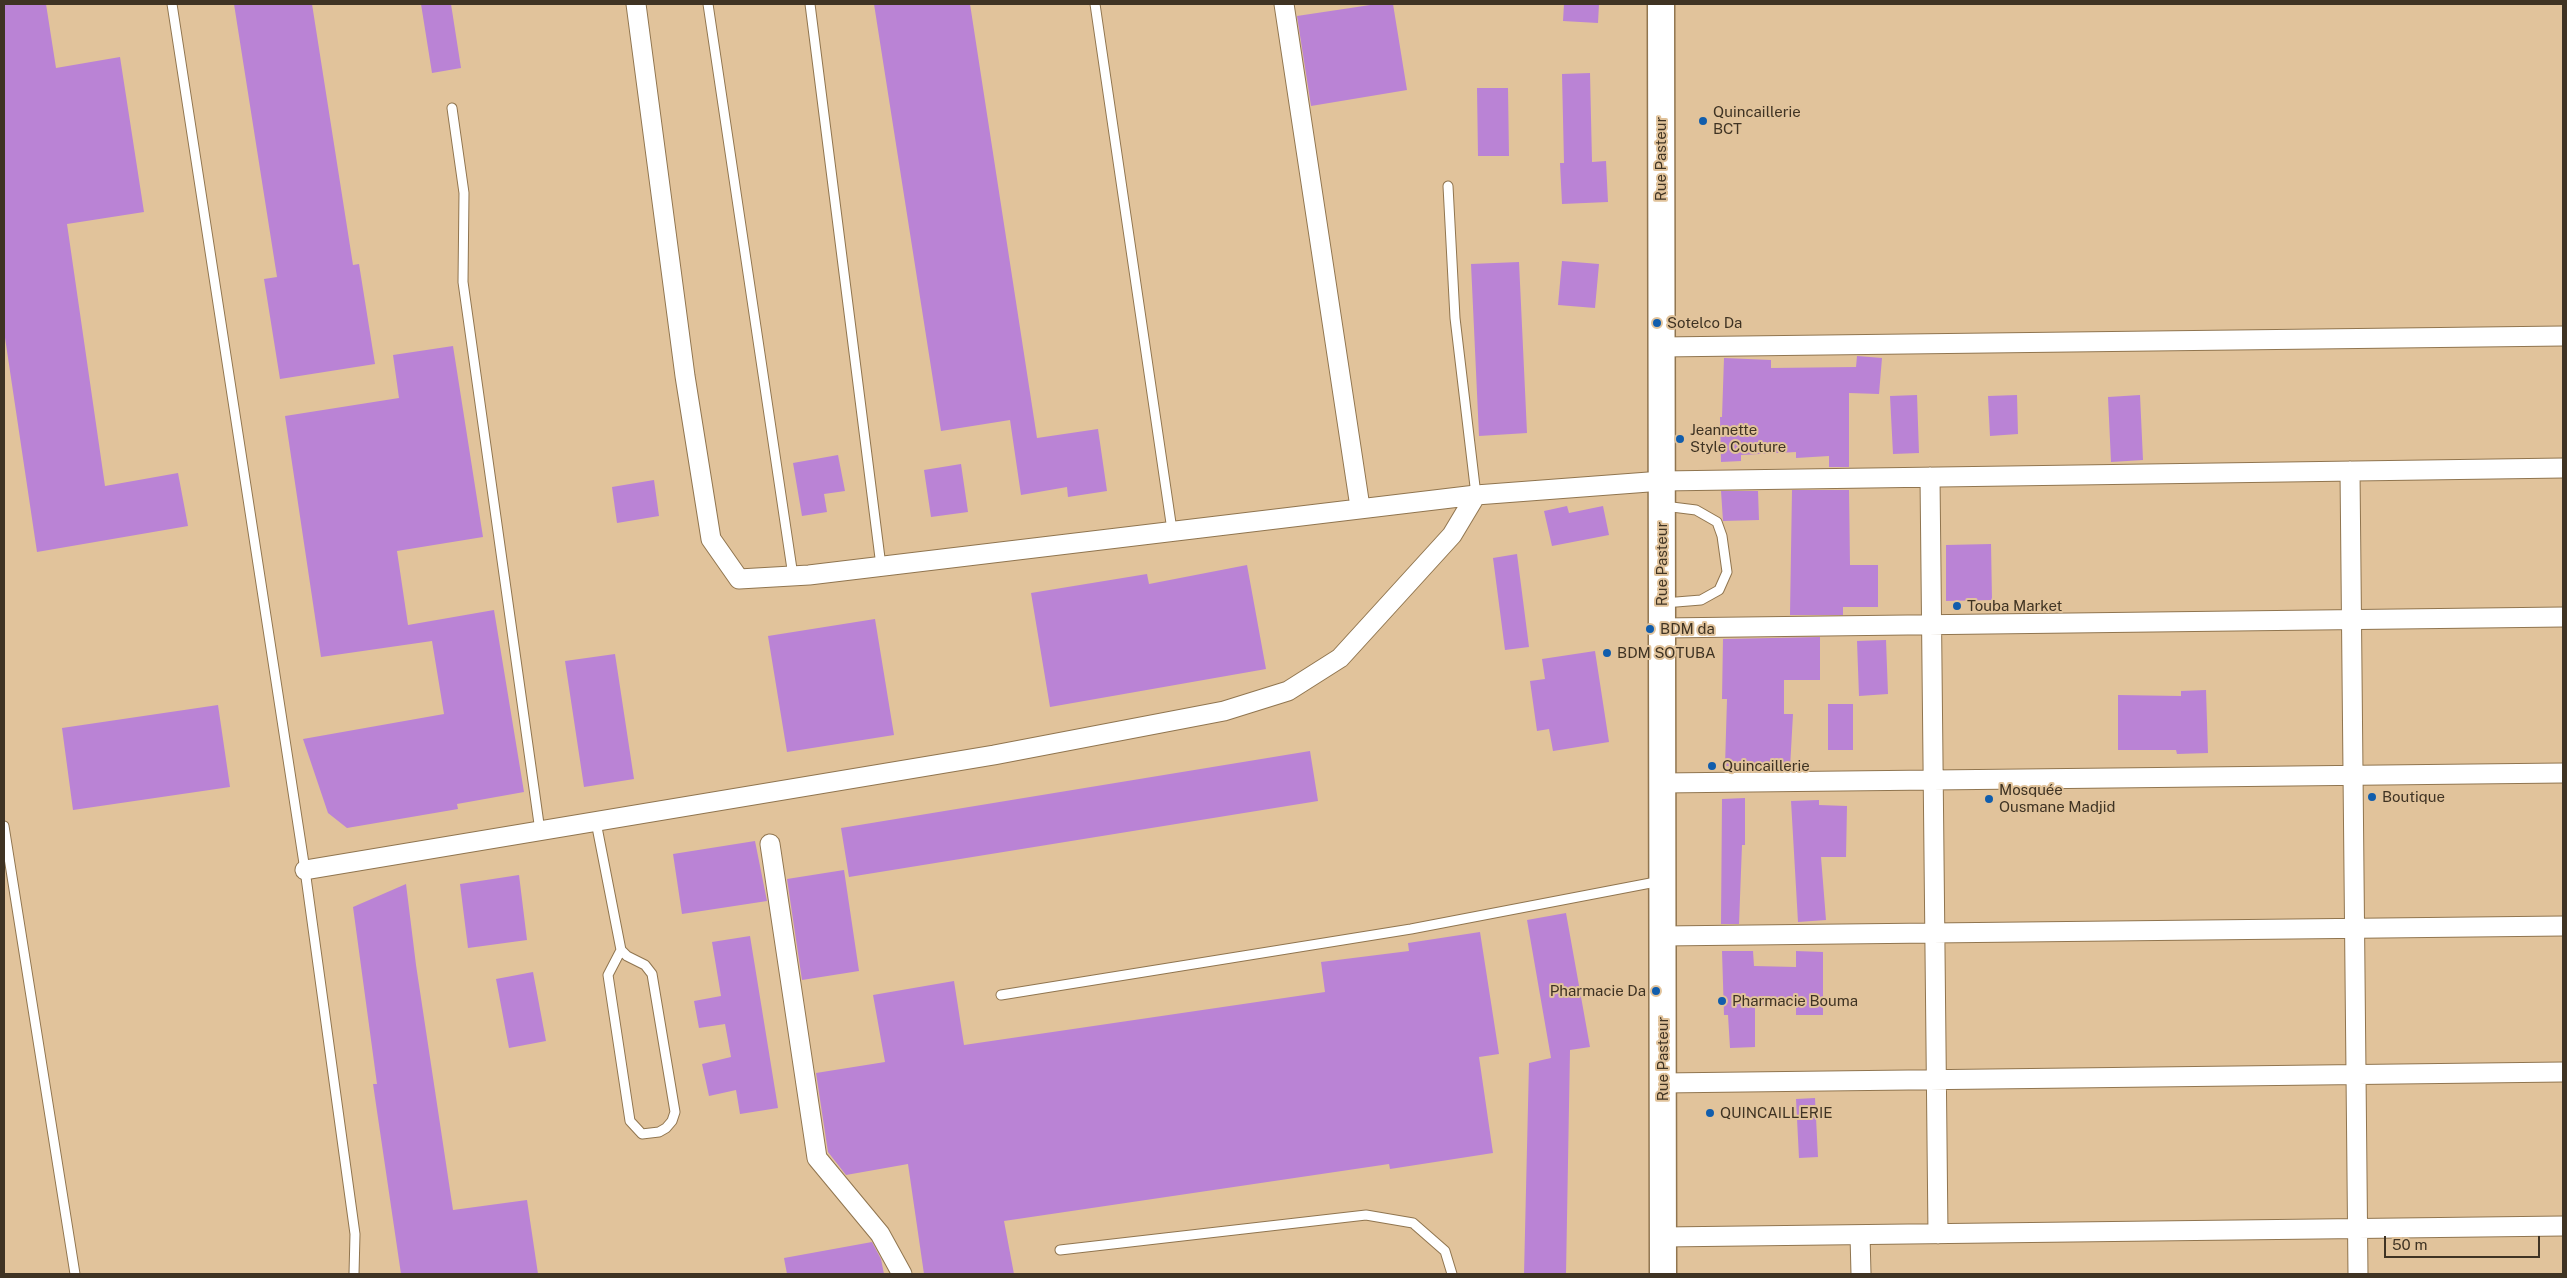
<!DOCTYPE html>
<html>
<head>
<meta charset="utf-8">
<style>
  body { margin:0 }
  #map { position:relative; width:2567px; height:1278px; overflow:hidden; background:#e1c39b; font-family:"Public Sans",sans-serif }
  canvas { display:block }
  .frame { position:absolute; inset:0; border:5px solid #3f3323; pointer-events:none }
  .scale { position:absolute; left:2384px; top:1236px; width:156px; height:22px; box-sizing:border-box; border:2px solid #3f3323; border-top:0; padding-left:6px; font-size:15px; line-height:18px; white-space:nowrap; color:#3f3323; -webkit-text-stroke:4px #e1c39b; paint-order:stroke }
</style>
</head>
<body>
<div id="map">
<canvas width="2567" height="1278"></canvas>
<div class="frame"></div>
<div class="scale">50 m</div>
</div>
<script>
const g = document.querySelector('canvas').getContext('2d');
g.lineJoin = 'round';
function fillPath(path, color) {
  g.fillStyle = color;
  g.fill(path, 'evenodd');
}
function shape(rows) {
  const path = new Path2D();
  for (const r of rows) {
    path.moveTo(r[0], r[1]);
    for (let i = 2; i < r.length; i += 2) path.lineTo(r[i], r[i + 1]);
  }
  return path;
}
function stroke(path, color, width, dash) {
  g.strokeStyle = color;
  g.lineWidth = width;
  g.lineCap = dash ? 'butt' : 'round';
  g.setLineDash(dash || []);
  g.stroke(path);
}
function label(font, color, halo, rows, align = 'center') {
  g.font = font + ' "Public Sans",sans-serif';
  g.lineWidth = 4;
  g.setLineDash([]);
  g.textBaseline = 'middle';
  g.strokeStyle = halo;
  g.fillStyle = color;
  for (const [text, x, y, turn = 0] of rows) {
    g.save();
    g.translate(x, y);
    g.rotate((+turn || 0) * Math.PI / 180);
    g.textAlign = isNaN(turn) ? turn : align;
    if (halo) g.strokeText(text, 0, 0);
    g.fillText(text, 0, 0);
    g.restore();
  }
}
const building = shape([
  [4,4,46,4,56,68,120,57,144,212,67,224,105,486,178,473,188,526,37,552,4,331],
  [234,4,312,4,353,265,359,264,375,364,280,379,264,279,277,277],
  [421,4,451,4,461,68,432,73],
  [874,4,970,4,1037,438,1098,429,1107,491,1068,497,1067,487,1021,495,1010,420,941,431],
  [1377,4,1393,4,1407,90,1311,106,1297,16],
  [1564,4,1599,4,1598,23,1563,21],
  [1590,73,1592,162,1606,161,1608,202,1562,204,1560,163,1564,163,1562,74],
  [1477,88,1508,88,1509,156,1478,156],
  [1562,261,1599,264,1595,308,1558,305],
  [1519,262,1527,433,1479,436,1471,264],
  [453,346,483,537,397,551,408,625,494,610,524,792,457,804,458,809,347,828,328,813,303,739,444,714,432,641,321,657,285,416,399,398,393,355],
  [1857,356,1882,358,1879,394,1849,393,1849,467,1829,467,1829,456,1796,458,1796,452,1741,455,1741,461,1721,462,1720,417,1722,417,1724,358,1771,360,1771,368,1856,367],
  [1917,395,1919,453,1893,454,1890,396],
  [2017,395,2018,434,1990,436,1988,396],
  [2140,395,2143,460,2111,462,2108,397],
  [838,455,845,491,824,494,827,512,802,516,793,463],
  [961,464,968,512,931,517,924,470],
  [654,480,659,516,617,523,612,487],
  [1792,490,1849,490,1850,565,1878,565,1878,607,1843,607,1843,615,1790,615],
  [1721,491,1758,491,1759,520,1723,521],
  [1567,506,1569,513,1603,506,1609,535,1552,546,1544,511],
  [1991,544,1992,600,1946,601,1946,545],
  [1517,554,1529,647,1505,650,1493,558],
  [1247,565,1266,669,1050,707,1031,593,1147,574,1149,584],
  [875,619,894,735,787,752,768,636],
  [1820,637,1820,680,1784,680,1784,714,1793,714,1790,768,1725,766,1727,699,1722,699,1723,639],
  [1886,640,1888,694,1859,696,1857,641],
  [1595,651,1609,742,1553,751,1549,729,1537,731,1530,681,1545,679,1542,659],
  [615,654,634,779,584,787,565,661],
  [2206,690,2208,753,2177,754,2176,750,2118,750,2118,695,2181,696,2181,691],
  [1828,704,1853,704,1853,750,1828,750],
  [218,705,230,787,73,810,62,728],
  [1310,751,1318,801,849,877,841,828],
  [1745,798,1745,845,1742,845,1739,924,1721,924,1722,799],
  [1819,800,1819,805,1847,806,1846,857,1821,857,1826,920,1798,922,1791,801],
  [755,841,767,901,682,914,673,854],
  [844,870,859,971,802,980,787,879],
  [519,875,527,940,468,948,460,884],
  [406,884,416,965,453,1210,527,1200,538,1274,401,1274,373,1084,377,1084,353,907],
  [1566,913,1590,1047,1570,1050,1566,1274,1524,1274,1529,1063,1551,1058,1527,920],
  [1480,932,1499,1054,1479,1057,1493,1153,1390,1169,1389,1164,1004,1221,1014,1274,924,1274,908,1164,846,1175,828,1152,816,1073,885,1062,873,995,954,981,964,1045,1325,992,1321,962,1409,951,1408,943],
  [750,936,778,1108,740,1114,736,1090,709,1096,702,1064,731,1057,725,1024,699,1028,694,1001,721,996,712,942],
  [1722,951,1753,951,1754,966,1796,967,1796,951,1823,952,1823,1015,1796,1015,1796,1006,1755,1005,1755,1047,1730,1048,1728,1015,1724,1015],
  [533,972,546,1041,509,1048,496,979],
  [1815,1098,1818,1157,1799,1158,1796,1099],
  [872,1242,881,1259,884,1274,787,1274,784,1258]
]);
const service = shape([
  [172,4,305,870,355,1234,354,1274],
  [708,4,793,576],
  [810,4,881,566],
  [1095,4,1172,530],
  [452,108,464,193,463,282,540,831],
  [1448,186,1455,318,1476,495],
  [1664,603,1701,600,1719,590,1727,572,1722,536,1717,522,1696,510,1664,506],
  [596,822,621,950,608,975,630,1121,642,1134,659,1132,666,1128,672,1121,675,1112,652,974,645,965,627,956,621,950],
  [4,826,75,1274],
  [1001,995,1411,929,1661,881],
  [1060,1250,1366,1215,1413,1223,1445,1251,1452,1274]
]);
const minor = shape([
  [636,4,685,376,711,539,739,579,809,575,1476,495,1662,481,2563,468],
  [1284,4,1360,507],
  [1661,347,2563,336],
  [2350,471,2358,1274],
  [1930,477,1938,1234],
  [1662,628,2563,617],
  [1662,783,2563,773],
  [770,844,817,1158,880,1234,902,1274],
  [305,870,994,755,1224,711,1288,691,1340,658,1452,535,1476,495],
  [1662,936,2563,926],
  [1663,1083,2563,1072],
  [1860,1235,1861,1274],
  [1663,1237,2563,1226]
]);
const secondary = shape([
  [1661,4,1663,1274]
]);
const markers = [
  [1703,121,5,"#115dac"],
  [1657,323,5,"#115dac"],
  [1680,439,5,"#115dac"],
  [1957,606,5,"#115dac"],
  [1650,629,5,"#115dac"],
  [1607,653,5,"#115dac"],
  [1712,766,5,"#115dac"],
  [2372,797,5,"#115dac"],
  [1989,799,5,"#115dac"],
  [1656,991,5,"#115dac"],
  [1722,1001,5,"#115dac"],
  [1710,1113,5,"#115dac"]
];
const poiNames = [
  ["Quincaillerie",1713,112],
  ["BCT",1713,129],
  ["Sotelco Da",1667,323],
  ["Jeannette",1690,430],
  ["Style Couture",1690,447],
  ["Touba Market",1967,606],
  ["BDM da",1660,629],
  ["BDM SOTUBA",1617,653],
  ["Quincaillerie",1722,766],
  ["Mosquée",1999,790],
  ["Ousmane Madjid",1999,807],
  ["Boutique",2382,797],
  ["Pharmacie Da",1646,991,"right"],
  ["Pharmacie Bouma",1732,1001],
  ["QUINCAILLERIE",1720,1113]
];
const streetNames = [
  ["Rue Pasteur",1661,159,-90],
  ["Rue Pasteur",1662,564,-90],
  ["Rue Pasteur",1663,1059,-90]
];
fillPath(building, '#ba83d5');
stroke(service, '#90754f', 11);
stroke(minor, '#90754f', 21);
stroke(secondary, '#90754f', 29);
stroke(service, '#fff', 9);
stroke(minor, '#fff', 19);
stroke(secondary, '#fff', 26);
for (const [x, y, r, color] of markers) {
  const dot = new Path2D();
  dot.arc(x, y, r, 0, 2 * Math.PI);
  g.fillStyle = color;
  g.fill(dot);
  stroke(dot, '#e1c39b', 2);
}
label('15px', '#3f3323', '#e1c39b', poiNames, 'left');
label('15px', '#3f3323', '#e1c39b', streetNames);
</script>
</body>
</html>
